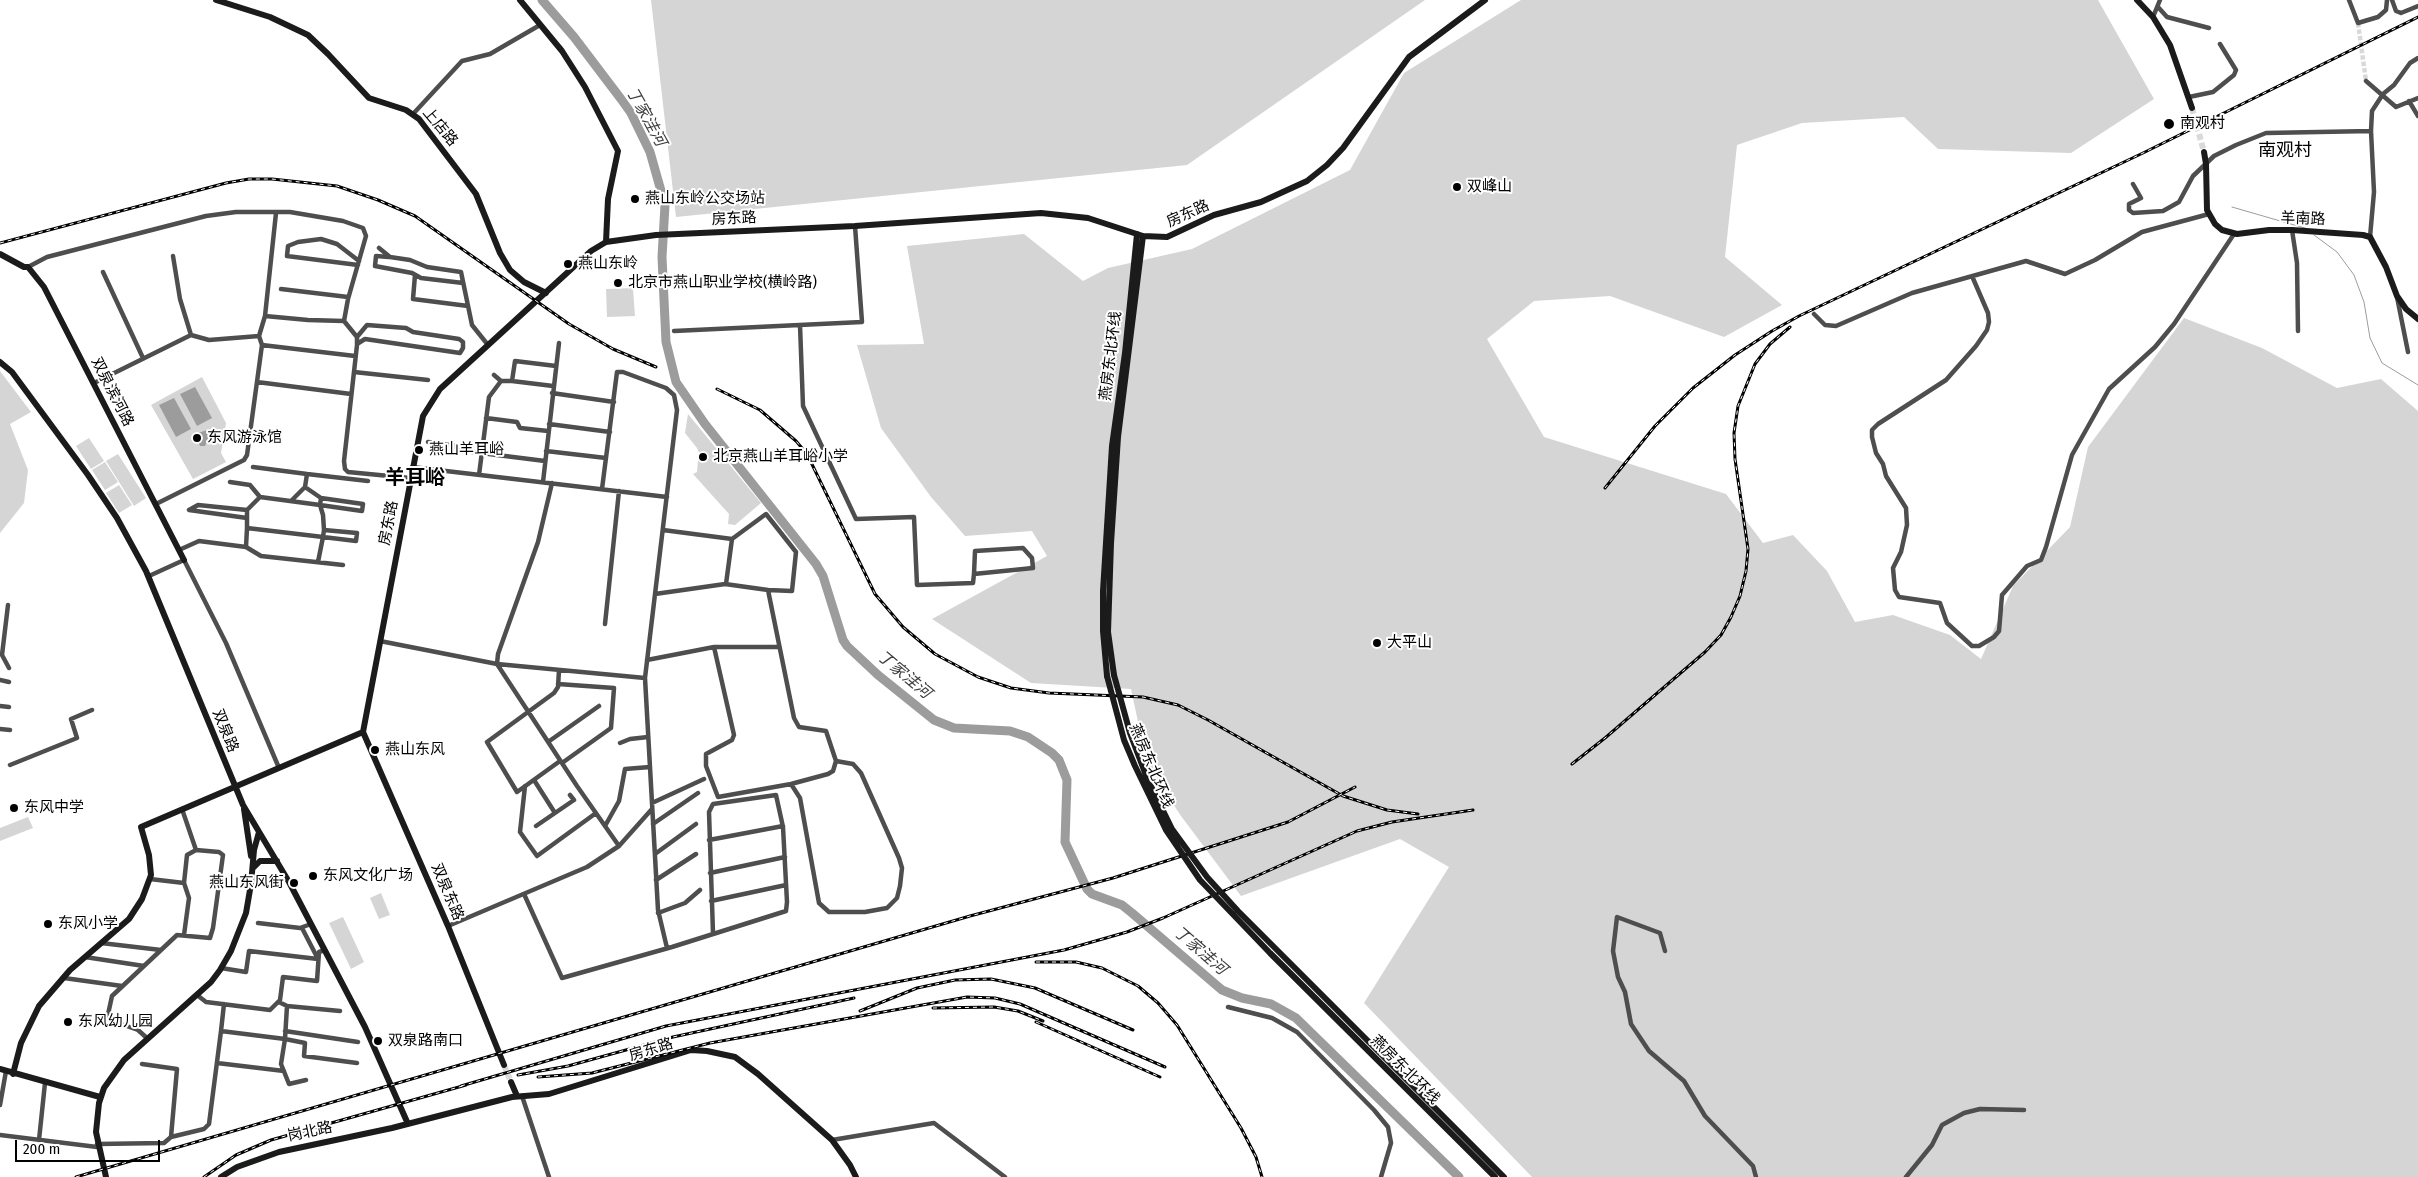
<!DOCTYPE html>
<html>
<head>
<meta charset="utf-8">
<style>
  body { margin:0 }
  #map { position:relative; width:2418px; height:1177px; overflow:hidden; background:#fff; font-family:"Fira Sans Condensed",sans-serif }
  canvas { display:block }
  .scale { position:absolute; left:15px; top:1140px; width:145px; height:22px; box-sizing:border-box; border:2px solid #000; border-top:0; padding-left:6px; font-size:15px; line-height:18px; white-space:nowrap; color:#000; -webkit-text-stroke:4px #fff; paint-order:stroke }
</style>
</head>
<body>
<div id="map">
<canvas width="2418" height="1177"></canvas>
<div class="scale">200 m</div>
</div>
<script>
const g = document.querySelector('canvas').getContext('2d');
g.lineJoin = 'round';
function fillPath(path, color) {
  g.fillStyle = color;
  g.fill(path, 'evenodd');
}
function shape(rows) {
  const path = new Path2D();
  for (const r of rows) {
    path.moveTo(r[0], r[1]);
    for (let i = 2; i < r.length; i += 2) path.lineTo(r[i], r[i + 1]);
  }
  return path;
}
function stroke(path, color, width, dash) {
  g.strokeStyle = color;
  g.lineWidth = width;
  g.lineCap = dash ? 'butt' : 'round';
  g.setLineDash(dash || []);
  g.stroke(path);
}
function label(font, color, halo, rows, align = 'center') {
  g.font = font + ' "Fira Sans Condensed","Noto Sans SC",sans-serif';
  g.lineWidth = 4;
  g.setLineDash([]);
  g.textBaseline = 'middle';
  g.strokeStyle = halo;
  g.fillStyle = color;
  for (const [text, x, y, turn = 0] of rows) {
    g.save();
    g.translate(x, y);
    g.rotate((+turn || 0) * Math.PI / 180);
    g.textAlign = isNaN(turn) ? turn : align;
    if (halo) g.strokeText(text, 0, 0);
    g.fillText(text, 0, 0);
    g.restore();
  }
}
const green = shape([
  [651,0,1425,0,1187,165,676,217],
  [1521,0,2098,0,2154,99,2071,153,1938,149,1904,117,1802,123,1737,145,1725,257,1782,305,1724,337,1610,296,1534,301,1487,339,1544,437,1726,494,1763,543,1793,535,1827,571,1855,622,1893,615,1950,635,1981,659,2013,586,2070,527,2088,447,2184,318,2262,348,2337,388,2381,379,2418,411,2418,1177,1532,1177,1364,1003,1449,867,1400,839,1241,896,1181,816,1147,764,1131,689,1031,683,932,619,1047,556,1032,531,965,536,931,497,881,428,857,345,924,344,907,246,1024,234,1083,281,1108,268,1192,249,1350,170,1404,73],
  [633,288,635,316,607,317,606,289],
  [0,371,31,412,10,424,28,470,24,503,0,533],
  [202,377,226,423,221,453,226,462,193,479,151,405],
  [688,414,761,503,735,525,728,524,729,514,693,474,697,472,698,460,701,457,697,448,685,433],
  [89,438,104,461,91,469,76,446],
  [118,454,146,498,134,506,106,461],
  [105,462,118,482,105,490,92,470],
  [119,485,132,505,119,513,106,493],
  [28,817,33,828,0,841,0,828],
  [381,893,390,915,379,919,370,898],
  [343,917,364,962,351,969,329,923]
]);
const water = shape([
  [195,387,212,418,197,426,180,394],
  [174,398,191,429,176,437,159,405],
  [210,429,216,432,216,436,212,440,208,439,205,446,200,446,195,434]
]);
const stream = shape([
  [2232,207,2308,229],
  [2314,235,2337,252,2354,275,2364,302,2370,338,2382,363,2418,385]
]);
const river = shape([
  [542,0,574,37,621,99,631,113,650,152,665,205,662,257,666,342,676,382,705,424,816,564,823,576,843,640,847,646,878,675,934,720,954,728,1010,731,1028,737,1052,753,1059,760,1067,780,1065,842,1087,889,1092,894,1122,905,1132,913,1222,990,1242,998,1271,1004,1296,1018,1459,1177]
]);
const streetTunnel = shape([
  [2358,23,2366,81]
]);
const secondaryTunnel = shape([
  [2192,108,2204,152],
  [504,1065,511,1082]
]);
const street = shape([
  [2349,0,2358,23,2378,17,2386,10,2387,0],
  [2392,0,2396,11,2401,13,2418,6],
  [2158,7,2167,17,2209,28],
  [2153,17,2160,0],
  [2366,81,2396,107,2418,98],
  [2189,97,2213,92,2234,75,2236,70,2220,44],
  [2409,101,2418,116],
  [413,114,462,61,490,54,540,25],
  [2133,184,2141,198,2129,204,2129,210,2133,213,2163,211,2179,202,2193,176,2214,156,2236,145,2266,133,2371,131,2372,111,2383,94,2394,85,2410,63,2418,58],
  [2292,230,2297,263,2298,331],
  [2370,237,2374,192,2371,131],
  [379,248,390,257,410,260,427,267,461,272,472,325,488,345],
  [173,256,180,299,191,335,209,340,259,336],
  [389,257,376,256,375,266,412,273,421,278,463,283],
  [358,265,287,256,288,246,298,242,321,239,337,244,359,261],
  [28,267,47,257,206,216,236,212,290,212,343,221,363,228,366,236,348,299,344,321,357,337,357,345,344,461,345,469,348,472,410,478],
  [103,272,143,358],
  [415,275,413,299,468,306],
  [1972,276,1988,313,1989,322,1987,330,1976,346,1946,380,1878,424,1872,430,1872,437,1876,453,1883,464,1886,476,1906,508,1907,525,1901,552,1893,568,1895,590,1899,597,1940,603,1947,623,1972,646,1979,646,1994,637,1999,631,2002,595,2027,566,2041,560,2046,547,2072,455,2109,389,2155,347,2174,324,2234,234],
  [281,289,348,297],
  [2397,297,2408,352],
  [1814,314,1825,325,1836,326,1912,293,2026,261,2065,274,2095,260,2142,232,2209,214],
  [265,316,308,320,344,321],
  [800,325,803,406,856,519,914,517,917,585,973,583,974,574,975,551,1023,548,1032,558,1033,568,974,574],
  [674,331,862,322,855,226],
  [357,337,367,325,406,328,413,332,459,339,463,342,463,348,460,353,365,339,357,344],
  [262,345,355,356],
  [354,372,428,380],
  [501,381,512,381,515,361,556,366],
  [512,381,553,386],
  [257,382,351,394],
  [94,383,191,335],
  [552,393,614,402],
  [486,418,517,422,520,428,548,431],
  [549,424,610,432],
  [428,442,456,446,457,450,545,461],
  [546,451,606,458],
  [253,467,307,474,305,487,291,501],
  [412,467,667,497],
  [307,474,368,481],
  [479,475,489,397,501,381,494,375],
  [230,482,250,485,260,497,247,510],
  [543,482,559,343],
  [552,483,538,542,498,654,497,664,577,786,619,846],
  [305,487,321,498],
  [602,489,617,372,623,372,666,388,674,395,677,410,645,678,658,910,667,948],
  [260,497,320,505,321,498,363,504,362,511,320,505,323,515,324,530],
  [156,504,244,460,247,455,262,345,259,336,265,316,276,213],
  [247,528,247,510,198,505,189,510,247,518],
  [663,530,732,539,766,514,796,552,792,591,768,590],
  [246,547,247,528,323,537,324,530,357,533,356,541,323,537,318,562],
  [179,550,199,541,246,547,261,556,343,565],
  [149,576,184,560,226,643,279,768],
  [726,584,732,539],
  [655,594,725,584,768,590,794,718,799,727,826,731,836,761,833,771,828,774,791,784,718,797,706,766,706,754,732,740,734,735,714,647],
  [8,605,2,655,9,668],
  [605,624,619,491],
  [380,641,497,664,645,678],
  [647,660,714,647,779,647],
  [559,670,558,687,554,693,487,742,517,792,560,761],
  [0,680,9,682],
  [558,684,614,688,611,728,562,763],
  [0,706,9,707],
  [0,729,10,730],
  [548,742,599,706],
  [620,743,630,739,648,737],
  [10,765,77,738,71,719,92,710],
  [534,780,555,813,536,826],
  [791,784,800,798,819,903,829,912,865,912,887,908,897,898,900,886,902,868,899,858,861,773,853,764,836,761],
  [525,786,520,832,537,856,596,813],
  [652,803,704,779],
  [555,813,574,800,570,795],
  [653,824,698,793],
  [605,826,619,801,625,769,650,767],
  [709,840,783,826],
  [655,854,696,824],
  [710,873,785,857],
  [150,879,184,883,187,855,196,850],
  [656,880,696,854],
  [524,894,562,978,672,947,786,911,787,902,783,827,776,795,713,804,709,812,713,933],
  [711,901,786,885],
  [658,913,685,903,700,890],
  [258,923,300,928,311,924],
  [448,926,587,867,619,846,652,809],
  [184,935,189,898,184,883],
  [101,943,161,950],
  [1665,951,1660,933,1617,917,1613,951,1618,977,1625,992,1631,1024,1649,1051,1684,1081,1705,1116,1753,1166,1756,1177],
  [85,957,144,966],
  [221,968,246,972,249,951,318,959,302,928],
  [64,978,122,986],
  [197,995,206,1002,270,1010,280,1000,283,977,317,981,319,952,325,950],
  [279,1002,287,1006,340,1011],
  [224,1004,221,1031,285,1039,287,1006],
  [1228,1007,1272,1018,1297,1032,1374,1110,1388,1127,1391,1143,1381,1177],
  [285,1031,358,1042],
  [148,1039,138,1030,107,1019,112,996,177,935,210,938,213,928,223,855,219,852,196,850,182,809],
  [217,1063,284,1071],
  [142,1064,177,1069,171,1137],
  [306,1080,289,1084,281,1064,285,1039,305,1043,304,1056,357,1063],
  [522,1096,549,1177],
  [0,1105,6,1071],
  [0,1135,97,1147],
  [39,1140,45,1083],
  [832,1140,934,1123,1005,1177],
  [97,1144,164,1143,171,1137,204,1129,209,1124,221,1031],
  [1906,1177,1932,1145,1942,1125,1964,1113,1980,1109,2024,1110]
]);
const secondary = shape([
  [216,0,270,17,308,35,328,54,369,98,406,110,419,119,476,194,500,253,510,270,524,282,546,293],
  [520,0,562,51,585,87,618,151,608,199,606,242],
  [2137,0,2153,17,2170,45,2192,108],
  [2204,152,2206,164,2207,210,2215,224,2222,230,2237,234,2269,230,2292,230,2363,235,2370,237,2386,267,2397,296,2406,309,2418,319],
  [0,254,24,267,28,267,44,287,184,560],
  [0,362,12,372,88,475,117,518,146,571,243,805,289,882,365,1027,408,1124],
  [1114,675,1108,632,1111,543,1118,437,1143,236],
  [1107,676,1103,631,1103,591,1112,446,1125,353,1137,234],
  [363,732,423,416,440,389,591,251,606,242,656,235,855,226,1041,213,1088,218,1143,236,1167,237,1214,215,1261,202,1307,181,1327,165,1343,148,1409,57,1485,0],
  [363,732,448,926,504,1065],
  [244,809,251,856],
  [253,868,260,861,277,861],
  [0,1069,100,1097],
  [13,1074,21,1043,39,1006,70,970,129,919,142,899,151,875,149,855,141,827,363,732],
  [511,1082,517,1096],
  [106,1177,96,1132,99,1103,104,1088,124,1060,211,982,220,970,231,951,246,913,251,884,254,850,259,832],
  [221,1177,237,1167,279,1152,392,1128,512,1097,549,1094,691,1050,707,1051,735,1057,758,1074,832,1140,850,1165,856,1177]
]);
const rail = shape([
  [0,243,226,183,249,179,272,179,337,186,378,200,415,216,569,324,613,349,656,367],
  [717,389,760,410,796,441,807,454,875,594,903,627,935,654,978,677,1011,688,1049,693,1143,697,1178,705,1208,720,1343,796,1387,810,1418,814],
  [1605,488,1655,426,1693,388,1735,355,1772,331,1799,316,2143,153,2418,17],
  [1572,764,1605,738,1705,652,1721,635,1731,617,1740,596,1746,571,1748,549,1735,459,1734,433,1738,406,1755,364,1770,344,1790,327],
  [1036,962,1076,962,1102,968,1138,986,1158,1003,1177,1025,1241,1128,1256,1157,1262,1177],
  [933,1008,994,1007,1018,1011,1043,1021],
  [860,1011,917,988,955,980,991,979,1035,988,1133,1030],
  [1036,1022,1160,1077],
  [518,1075,568,1066,673,1037,854,998],
  [538,1077,592,1073,710,1043,967,997,995,998,1020,1004,1165,1067],
  [461,1086,666,1026,1064,950,1127,932,1163,918,1357,831,1392,822,1473,810],
  [76,1177,970,916,1113,878,1288,822,1355,787],
  [204,1177,236,1155,271,1140,466,1085]
]);
const secondaryBridge = shape([
  [1114,675,1130,733,1147,778,1172,829,1207,877,1238,911,1504,1177],
  [1107,676,1124,740,1135,766,1166,830,1200,880,1270,953,1495,1177]
]);
const markers = [
  [2169,124,6,"#000"],
  [1457,187,5,"#000"],
  [635,199,5,"#000"],
  [568,264,5,"#000"],
  [618,283,5,"#000"],
  [197,438,5,"#000"],
  [419,450,5,"#000"],
  [703,457,5,"#000"],
  [1377,643,5,"#000"],
  [375,750,5,"#000"],
  [14,808,5,"#000"],
  [313,876,5,"#000"],
  [294,883,5,"#000"],
  [48,924,5,"#000"],
  [68,1022,5,"#000"],
  [378,1041,5,"#000"]
];
const poiNames = [
  ["南观村",2180,124],
  ["双峰山",1467,187],
  ["燕山东岭公交场站",645,199],
  ["燕山东岭",578,264],
  ["北京市燕山职业学校(横岭路)",628,283],
  ["东风游泳馆",207,438],
  ["燕山羊耳峪",429,450],
  ["北京燕山羊耳峪小学",713,457],
  ["大平山",1387,643],
  ["燕山东风",385,750],
  ["东风中学",24,808],
  ["东风文化广场",323,876],
  ["燕山东风街",284,883,"right"],
  ["东风小学",58,924],
  ["东风幼儿园",78,1022],
  ["双泉路南口",388,1041]
];
const streetNames = [
  ["上店路",440,127,50],
  ["房东路",1188,214,-24],
  ["房东路",734,219,-3],
  ["羊南路",2303,219,2],
  ["燕房东北环线",1111,356,-83],
  ["双泉滨河路",112,392,63],
  ["房东路",389,523,-79],
  ["双泉路",225,731,68],
  ["燕房东北环线",1151,766,67],
  ["双泉东路",447,892,67],
  ["房东路",651,1050,-17],
  ["燕房东北环线",1405,1070,45],
  ["岗北路",310,1132,-12]
];
const waterNames = [
  ["丁家洼河",646,117,61],
  ["丁家洼河",904,675,40],
  ["丁家洼河",1200,951,41]
];
const quarterNames = [
  ["南观村",2285,151]
];
const districtNames = [
  ["羊耳峪",415,478]
];
fillPath(green, '#d5d5d5');
fillPath(water, '#9c9c9c');
stroke(stream, '#9c9c9c', 1);
stroke(river, '#9c9c9c', 9);
stroke(streetTunnel, '#d9d9d9', 4.5, [4.5, 2]);
stroke(secondaryTunnel, '#d9d9d9', 6, [6, 3]);
stroke(street, '#4e4e4e', 4.5);
stroke(secondary, '#1b1b1b', 6);
stroke(rail, '#000', 3);
stroke(rail, '#fff', 1, [4]);
stroke(secondaryBridge, '#1b1b1b', 6);
for (const [x, y, r, color] of markers) {
  const dot = new Path2D();
  dot.arc(x, y, r, 0, 2 * Math.PI);
  g.fillStyle = color;
  g.fill(dot);
  stroke(dot, '#fff', 2);
}
label('15px', '#000', '#fff', poiNames, 'left');
label('15px', '#000', '#fff', streetNames);
label('italic 16px', '#3d3d3d', '#fff', waterNames);
label('18px', '#000', '#fff', quarterNames);
label('bold 20px', '#000', '#fff', districtNames);
</script>
</body>
</html>
